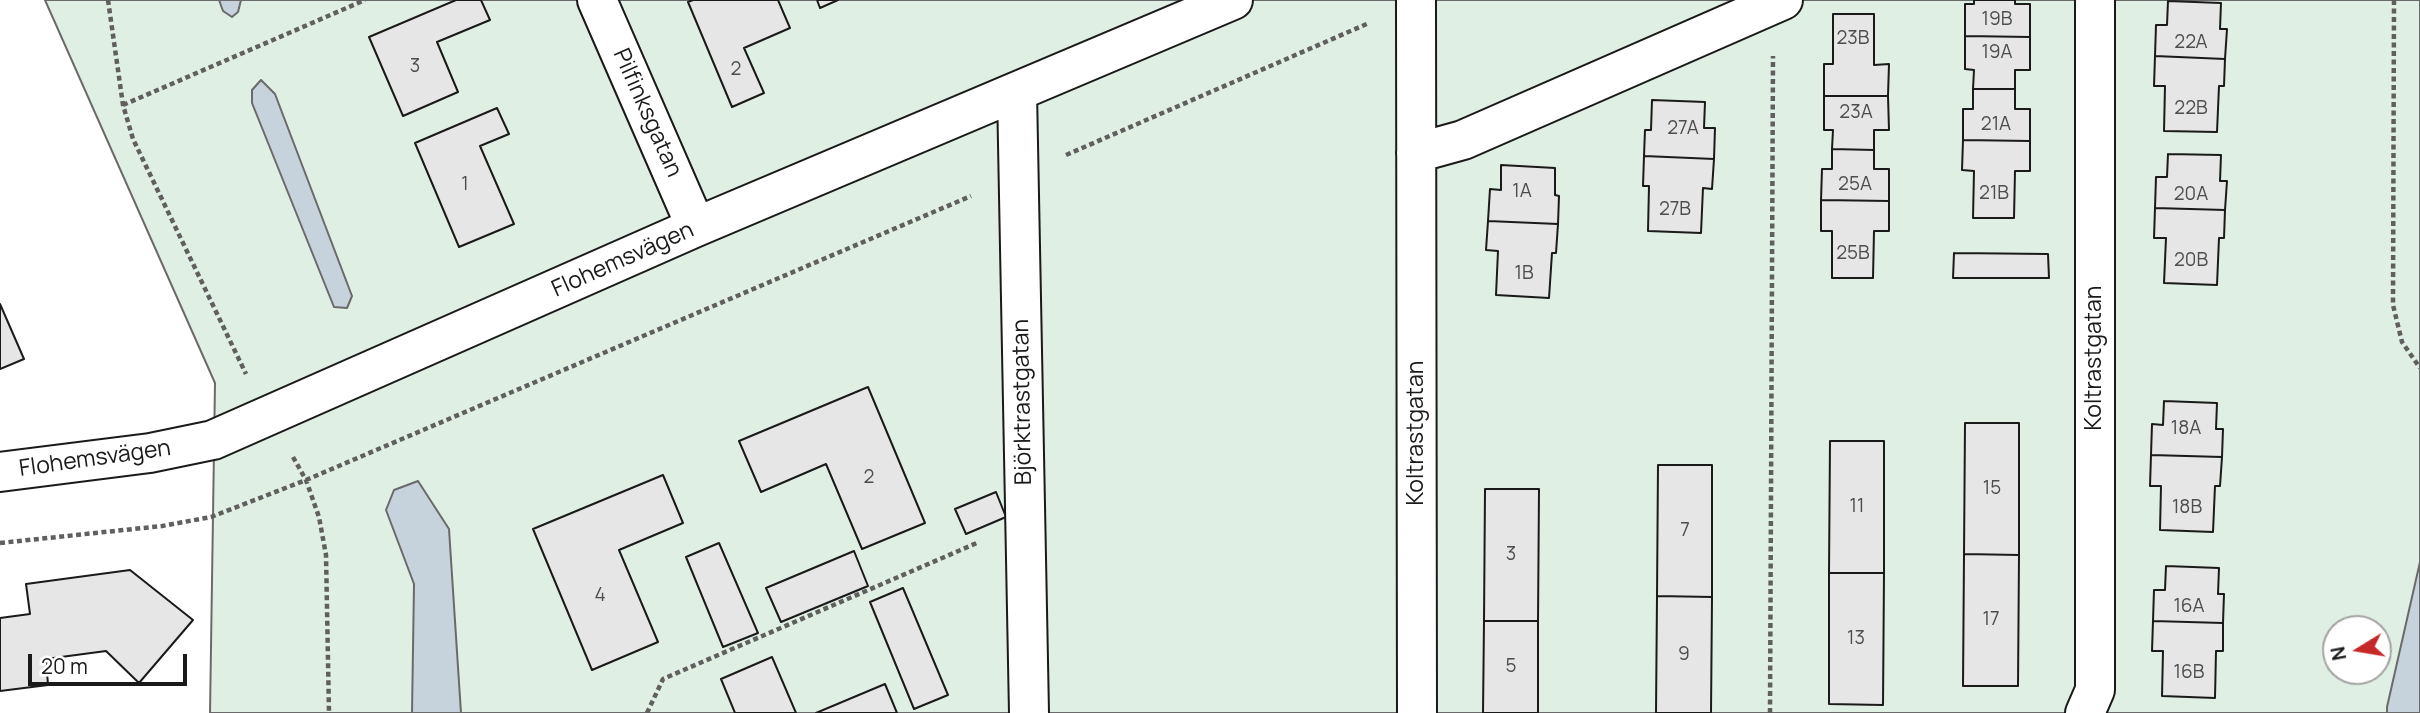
<!DOCTYPE html>
<html>
<head>
<meta charset="utf-8">
<style>
  body { margin:0 }
  #map { position:relative; width:2420px; height:713px; overflow:hidden; background:#fff; font-family:Manrope,sans-serif }
  canvas { display:block }
  .north { position:absolute; left:2322px; top:615px; width:70px; height:70px; box-sizing:border-box; background:#fff; border:2px solid #a3a3a3; border-radius:50%; rotate:259deg; font-size:19px; font-weight:700; line-height:28px; text-align:center; color:#1a1a1a }
  .north::after { content:''; display:block; margin:auto; width:24px; height:32px; background:#c62828; clip-path:polygon(50% 0,100% 100%,50% 72%,0 100%) }
  .scale { position:absolute; left:28px; top:654px; width:159px; height:32px; box-sizing:border-box; border:4px solid #1a1a1a; border-top:0; padding-left:9px; font-size:21px; line-height:24px; white-space:nowrap; color:#1a1a1a; -webkit-text-stroke:5px #fff; paint-order:stroke }
</style>
</head>
<body>
<div id="map">
<canvas width="2420" height="713"></canvas>
<div class="north">N</div>
<div class="scale">20 m</div>
</div>
<script>
const g = document.querySelector('canvas').getContext('2d');
g.lineJoin = 'round';
function fillPath(path, color) {
  g.fillStyle = color;
  g.fill(path, 'evenodd');
}
function shape(rows) {
  const path = new Path2D();
  for (const r of rows) {
    path.moveTo(r[0], r[1]);
    for (let i = 2; i < r.length; i += 2) path.lineTo(r[i], r[i + 1]);
  }
  return path;
}
function stroke(path, color, width, dash) {
  g.strokeStyle = color;
  g.lineWidth = width;
  g.lineCap = dash ? 'butt' : 'round';
  g.setLineDash(dash || []);
  g.stroke(path);
}
function label(font, color, halo, rows, align = 'center') {
  g.font = font + ' Manrope,sans-serif';
  g.lineWidth = 5;
  g.setLineDash([]);
  g.textBaseline = 'middle';
  g.strokeStyle = halo;
  g.fillStyle = color;
  for (const [text, x, y, turn = 0] of rows) {
    g.save();
    g.translate(x, y);
    g.rotate((+turn || 0) * Math.PI / 180);
    g.textAlign = isNaN(turn) ? turn : align;
    if (halo) g.strokeText(text, 0, 0);
    g.fillText(text, 0, 0);
    g.restore();
  }
}
const green = shape([
  [45,0,2420,0,2420,713,210,713,215,383,45,0],
  [2336,629,2378,629,2378,671,2336,671,2336,629]
]);
const water = shape([
  [219,0,241,0,238,12,232,17,223,11,219,0],
  [261,80,275,94,352,296,347,308,334,307,252,103,252,90,261,80],
  [418,481,449,529,461,713,412,713,414,584,386,510,394,490,418,481],
  [2420,562,2420,713,2387,713,2387,707,2420,562]
]);
const building = shape([
  [456,0,481,0,490,20,437,42,458,92,403,116,369,37,456,0],
  [693,0,778,0,790,28,744,48,764,93,732,107,688,2,693,0],
  [817,0,838,0,820,8,817,0],
  [1974,0,2015,0,2015,4,2030,4,2030,37,1965,36,1965,4,1974,4,1974,0],
  [2168,1,2221,3,2220,29,2227,29,2225,59,2155,56,2156,25,2167,25,2168,1],
  [1833,14,1874,14,1874,65,1889,64,1888,96,1824,96,1824,64,1833,64,1833,14],
  [1965,36,2030,37,2030,70,2015,70,2015,89,1973,89,1974,70,1965,69,1965,36],
  [2155,56,2225,59,2224,86,2219,86,2217,132,2164,131,2165,86,2154,86,2155,56],
  [1973,89,2015,89,2015,109,2030,109,2030,141,1963,140,1963,109,1973,109,1973,89],
  [1824,96,1888,96,1889,130,1874,130,1874,150,1832,149,1833,130,1824,130,1824,96],
  [1652,100,1705,102,1704,128,1715,128,1714,159,1644,156,1645,130,1651,130,1652,100],
  [497,108,509,134,480,146,514,224,459,247,415,143,497,108],
  [1963,140,2030,141,2030,171,2015,171,2014,218,1973,218,1974,171,1962,170,1963,140],
  [1832,149,1874,150,1874,169,1889,169,1889,201,1821,200,1822,169,1832,169,1832,149],
  [2168,154,2221,155,2220,181,2227,181,2225,210,2155,208,2156,177,2167,177,2168,154],
  [1644,156,1714,159,1712,189,1703,188,1701,233,1648,231,1649,186,1643,186,1644,156],
  [1501,165,1555,168,1555,195,1559,196,1558,224,1488,221,1490,189,1501,190,1501,165],
  [1821,200,1889,201,1889,231,1874,231,1873,278,1832,278,1832,231,1821,231,1821,200],
  [2155,208,2225,210,2224,238,2219,238,2217,285,2164,283,2166,238,2154,238,2155,208],
  [1488,221,1558,224,1556,253,1552,253,1549,298,1496,295,1498,251,1486,250,1488,221],
  [1954,253,2048,254,2049,278,1953,278,1954,253],
  [0,304,24,359,0,369,0,304],
  [868,387,925,523,862,549,826,464,761,492,739,441,868,387],
  [2164,401,2217,403,2216,429,2223,429,2222,457,2151,455,2152,424,2163,425,2164,401],
  [1965,423,2019,423,2019,555,1964,554,1965,423],
  [1830,441,1884,441,1884,573,1829,573,1830,441],
  [2151,455,2222,457,2220,486,2215,486,2213,532,2160,530,2161,486,2150,486,2151,455],
  [1658,465,1712,465,1712,597,1657,596,1658,465],
  [663,475,683,523,619,550,658,642,592,670,533,529,663,475],
  [1485,489,1539,489,1538,621,1484,621,1485,489],
  [996,492,1006,517,966,534,955,509,996,492],
  [719,543,758,633,723,647,686,557,719,543],
  [854,551,868,586,781,622,766,588,854,551],
  [1964,554,2019,555,2018,686,1963,686,1964,554],
  [2166,566,2219,568,2218,594,2224,594,2223,623,2153,621,2154,590,2165,590,2166,566],
  [130,570,193,620,139,683,106,651,46,659,48,685,0,691,0,618,30,614,26,584,130,570],
  [1829,573,1884,573,1883,705,1829,704,1829,573],
  [903,588,948,695,914,709,870,602,903,588],
  [1657,596,1712,597,1711,713,1656,713,1657,596],
  [1484,621,1538,621,1538,713,1483,713,1484,621],
  [2153,621,2223,623,2223,651,2216,651,2215,698,2162,696,2163,651,2152,651,2153,621],
  [772,657,796,713,735,713,721,679,772,657],
  [885,684,897,713,816,713,885,684]
]);
const path = shape([
  [108,0,123,105,133,139,246,374],
  [2394,0,2393,305,2402,342,2420,368],
  [123,105,365,0],
  [1066,155,1369,23],
  [293,457,306,480,319,517,326,555,329,713],
  [0,543,162,526,211,517,306,480,971,196],
  [647,713,663,679,979,542],
  [1770,713,1773,56]
]);
const street = shape([
  [597,0,696,227],
  [1416,0,1417,713],
  [1017,92,1029,713],
  [1416,153,1463,140,1783,0],
  [0,472,150,453,213,440,696,227,1233,0],
  [2085,713,2095,690,2095,0]
]);
const numberNames = [
  ["19B",1997,20],
  ["23B",1853,39],
  ["22A",2191,43],
  ["19A",1997,53],
  ["3",415,67],
  ["2",736,70],
  ["22B",2191,109],
  ["23A",1856,113],
  ["21A",1996,125],
  ["27A",1683,129],
  ["1",465,185],
  ["25A",1855,185],
  ["1A",1522,192],
  ["21B",1994,194],
  ["20A",2191,195],
  ["27B",1675,210],
  ["25B",1853,254],
  ["20B",2191,261],
  ["1B",1524,274],
  ["18A",2186,429],
  ["2",869,478],
  ["15",1992,489],
  ["11",1857,507],
  ["18B",2187,508],
  ["7",1685,531],
  ["3",1511,555],
  ["4",600,596],
  ["16A",2189,607],
  ["17",1991,620],
  ["13",1856,639],
  ["9",1684,655],
  ["5",1511,667],
  ["16B",2189,673]
];
const streetNames = [
  ["Pilfinksgatan",647,113,66],
  ["Flohemsvägen",623,260,-24],
  ["Koltrastgatan",2095,358,-90],
  ["Björktrastgatan",1023,402,-91],
  ["Koltrastgatan",1417,433,-90],
  ["Flohemsvägen",95,459,-8]
];
fillPath(green, '#e0efe3');
stroke(green, '#6a6a6a', 2);
fillPath(water, '#c6d2dc');
stroke(water, '#6a6a6a', 2);
fillPath(building, '#e6e6e6');
stroke(building, '#1a1a1a', 2);
stroke(street, '#1a1a1a', 42);
stroke(path, '#5f5f5f', 4.5, [5, 3.5]);
stroke(street, '#fff', 38);
label('19px', '#4d4d4d', null, numberNames);
label('23px', '#1a1a1a', '#fff', streetNames);
</script>
</body>
</html>
